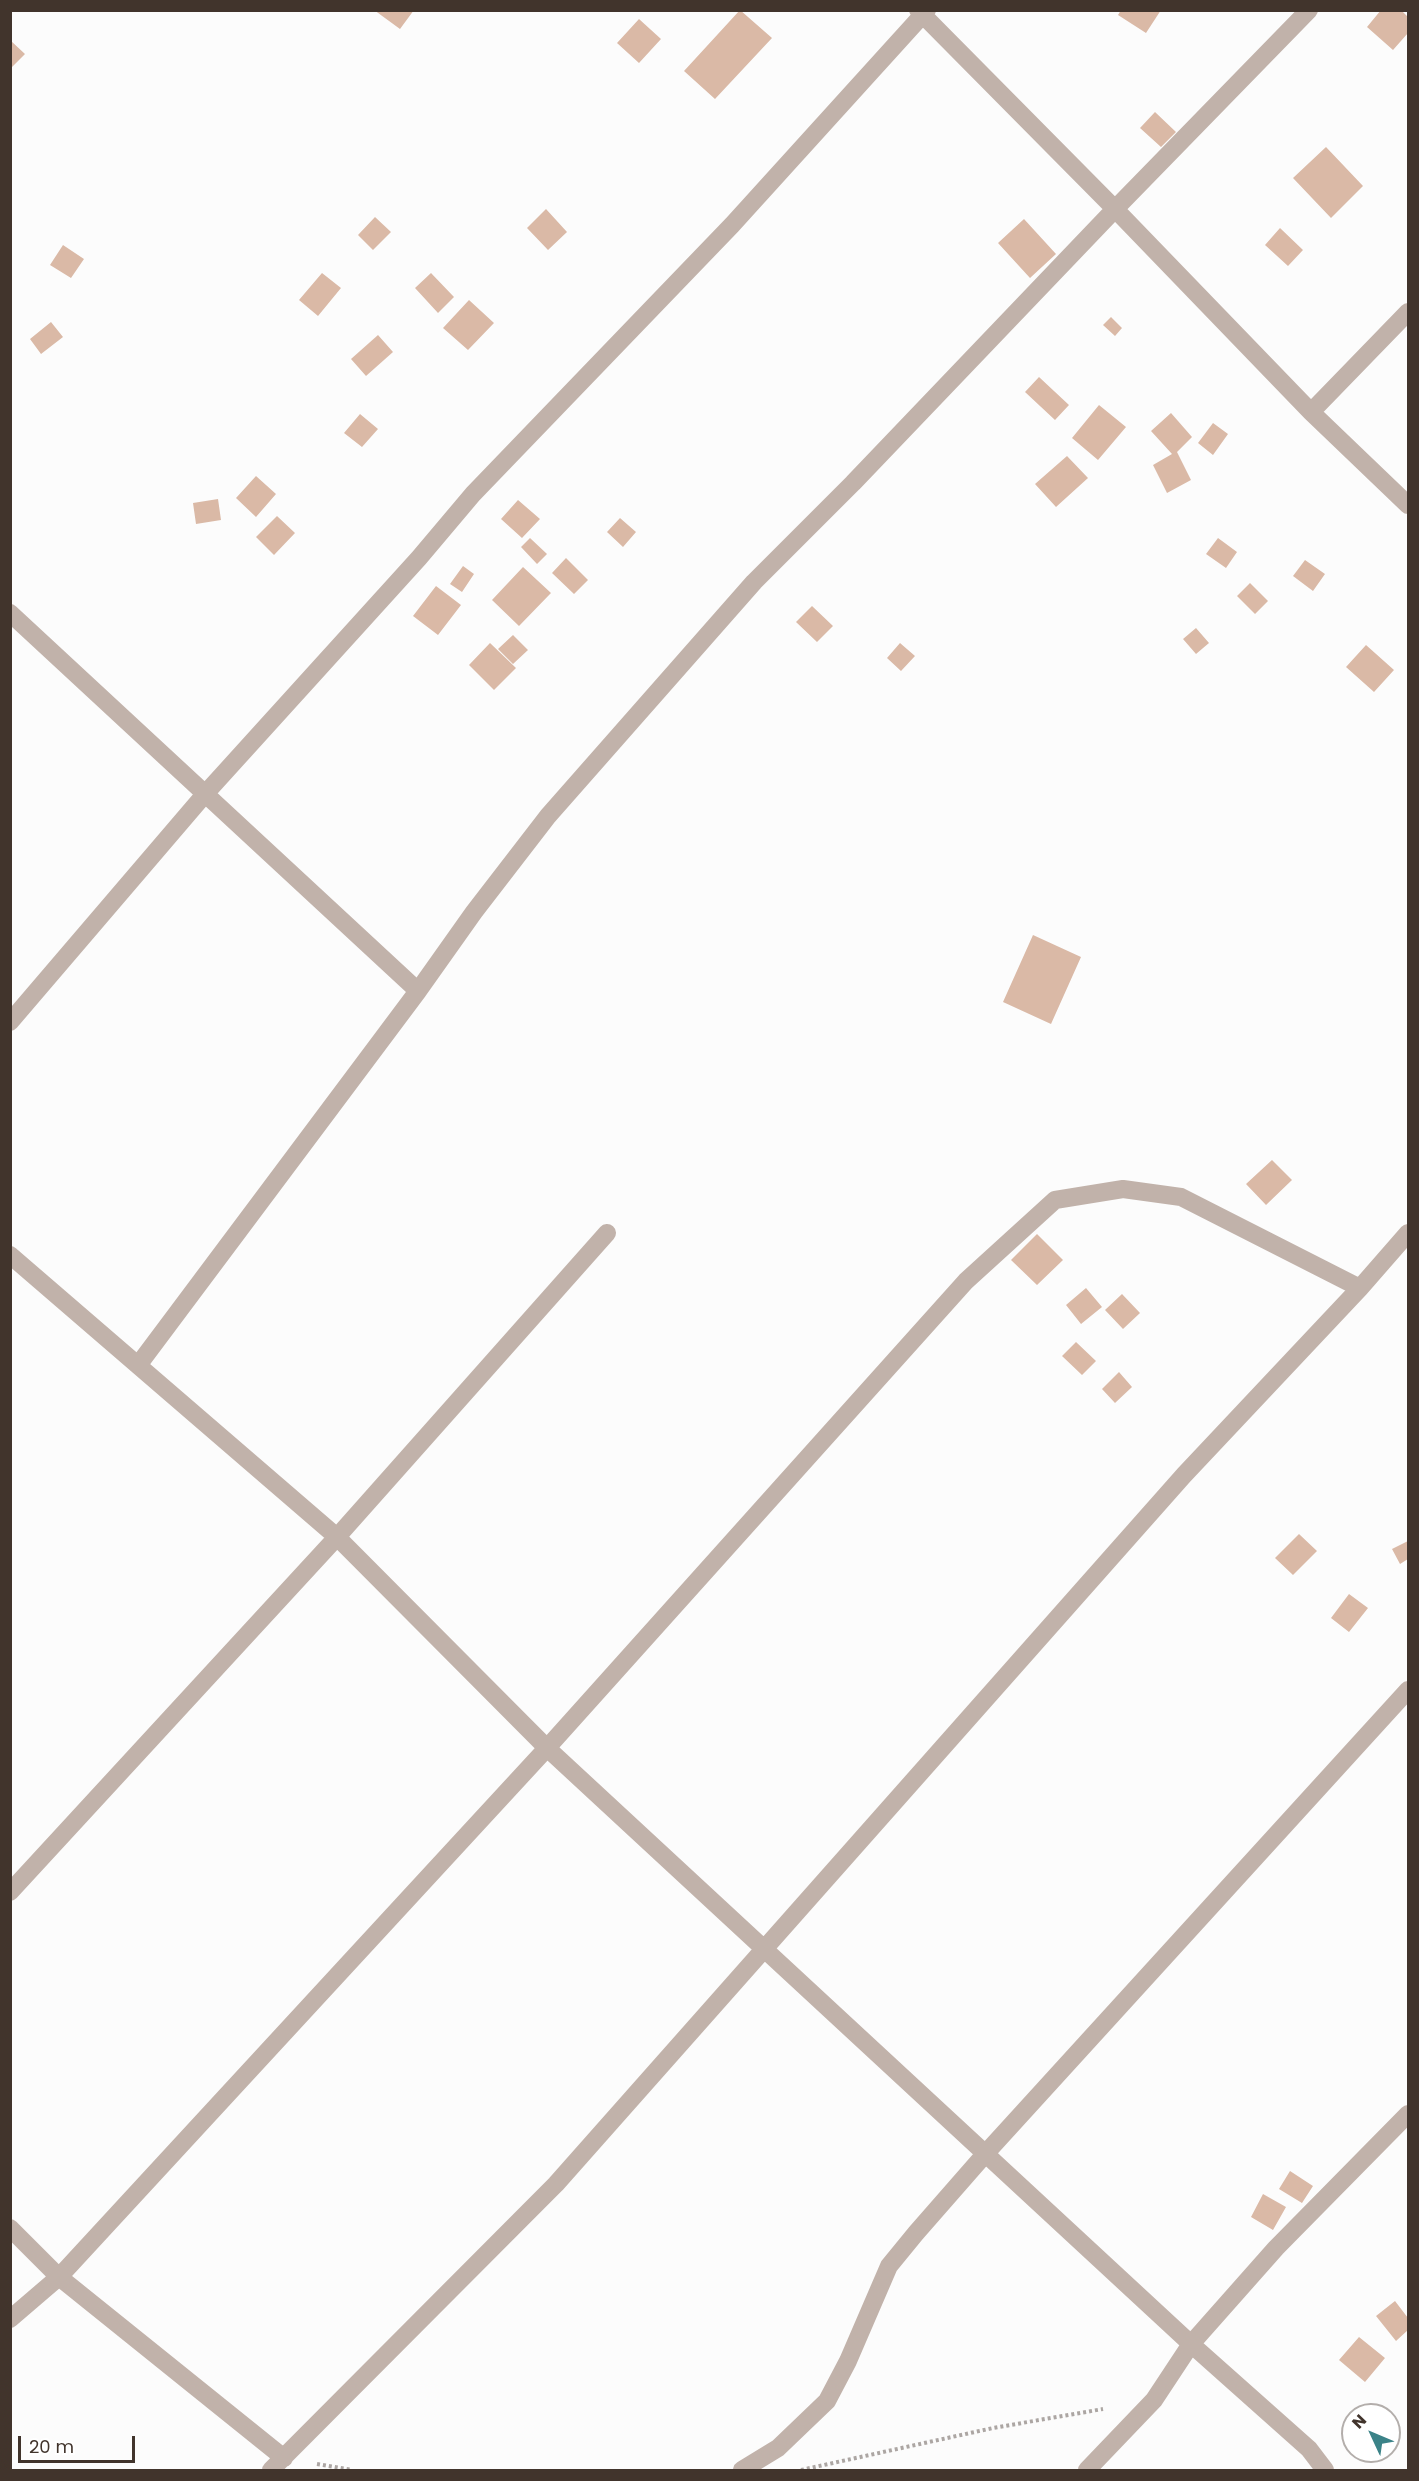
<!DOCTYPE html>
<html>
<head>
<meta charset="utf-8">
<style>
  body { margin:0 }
  #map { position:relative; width:1419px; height:2481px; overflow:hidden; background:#fcfcfc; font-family:Poppins,sans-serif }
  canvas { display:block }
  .frame { position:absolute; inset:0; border:12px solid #41342c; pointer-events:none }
  .north { position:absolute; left:1341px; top:2403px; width:60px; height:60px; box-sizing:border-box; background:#fff; border:2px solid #b3aeab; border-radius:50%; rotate:314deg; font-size:16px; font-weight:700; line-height:24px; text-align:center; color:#41342c }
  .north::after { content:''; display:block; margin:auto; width:21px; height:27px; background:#3b8388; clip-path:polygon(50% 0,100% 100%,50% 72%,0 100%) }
  .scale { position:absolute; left:18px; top:2436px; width:117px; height:27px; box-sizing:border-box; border:3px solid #41342c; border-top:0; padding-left:8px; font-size:18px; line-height:21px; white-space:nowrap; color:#41342c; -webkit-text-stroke:4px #fff; paint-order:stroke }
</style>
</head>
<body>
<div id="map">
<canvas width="1419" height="2481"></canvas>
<div class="frame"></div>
<div class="north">N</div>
<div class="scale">20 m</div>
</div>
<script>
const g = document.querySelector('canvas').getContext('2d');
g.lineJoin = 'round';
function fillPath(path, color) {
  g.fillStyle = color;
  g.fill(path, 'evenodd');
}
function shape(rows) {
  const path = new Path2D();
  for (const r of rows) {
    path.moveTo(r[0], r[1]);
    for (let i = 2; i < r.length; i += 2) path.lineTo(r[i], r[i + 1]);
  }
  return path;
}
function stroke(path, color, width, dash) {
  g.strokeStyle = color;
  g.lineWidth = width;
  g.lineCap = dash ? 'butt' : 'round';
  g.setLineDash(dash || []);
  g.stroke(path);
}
const building = shape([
  [374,10,414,10,400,29],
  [740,10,772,38,715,99,684,71],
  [1121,10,1161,10,1146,33,1118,15],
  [1381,10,1401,10,1408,17,1408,33,1393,50,1367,27],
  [639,19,661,39,639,63,617,43],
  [10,40,25,54,10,69],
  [1155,112,1176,132,1161,147,1140,128],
  [1326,147,1363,186,1331,218,1293,178],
  [546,209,567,232,548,250,527,228],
  [375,217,391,232,373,250,358,235],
  [1024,219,1056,254,1030,278,998,243],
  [1280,228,1303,250,1288,266,1265,245],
  [63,245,84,259,71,278,50,265],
  [322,273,341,288,318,316,299,300],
  [431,273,454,297,438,313,415,288],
  [469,300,494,323,468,350,443,328],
  [1111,317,1122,328,1115,336,1103,325],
  [51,322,63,337,41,354,30,339],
  [378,335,393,352,366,376,351,359],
  [1039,377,1069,405,1055,420,1025,392],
  [1099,405,1126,427,1098,460,1072,438],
  [1171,413,1192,437,1177,452,1191,480,1167,493,1153,465,1172,454,1151,431],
  [360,414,378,429,362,447,344,433],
  [1213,423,1228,434,1213,455,1198,443],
  [1067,456,1088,478,1056,507,1035,484],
  [256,476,276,494,256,517,236,498],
  [218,499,221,520,196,524,193,503],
  [518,500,540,519,522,538,501,519],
  [277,516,295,533,274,555,256,537],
  [620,518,636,532,623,547,607,532],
  [530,538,547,554,537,564,521,547],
  [1218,538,1237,552,1226,568,1206,554],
  [566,558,588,580,574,594,552,573],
  [1305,560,1325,574,1313,591,1293,576],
  [463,566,474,574,462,592,450,584],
  [523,567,551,593,519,626,492,600],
  [1250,583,1268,601,1255,614,1237,596],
  [436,586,461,605,438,635,413,616],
  [812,606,833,626,817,642,796,622],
  [1196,628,1209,643,1196,654,1183,639],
  [513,635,528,650,513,664,498,649],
  [490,643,516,668,494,690,469,665],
  [900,643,915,656,901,671,887,658],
  [1366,645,1394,670,1374,692,1346,667],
  [1033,935,1081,957,1051,1024,1003,1002],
  [1272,1160,1292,1180,1266,1205,1246,1184],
  [1037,1234,1063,1260,1037,1285,1011,1260],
  [1086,1288,1102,1307,1081,1324,1066,1305],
  [1122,1294,1140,1313,1123,1329,1105,1310],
  [1076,1342,1096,1361,1082,1375,1062,1356],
  [1119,1372,1132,1387,1115,1403,1102,1389],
  [1299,1534,1317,1551,1293,1575,1275,1558],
  [1408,1541,1408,1559,1400,1564,1392,1549],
  [1349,1594,1368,1608,1349,1632,1331,1618],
  [1290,2171,1313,2186,1302,2203,1279,2189],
  [1263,2194,1286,2207,1273,2230,1251,2217],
  [1395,2301,1408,2318,1408,2330,1396,2341,1376,2316],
  [1359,2337,1385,2358,1365,2382,1339,2360]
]);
const path = shape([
  [317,2464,352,2470],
  [801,2470,993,2428,1103,2409]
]);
const minor = shape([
  [918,10,1115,209,1311,412,1408,505],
  [1311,412,1408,312],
  [10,613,418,991],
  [10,1022,205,794,419,558,473,494,732,225,927,10],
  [10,1255,337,1537,547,1748,1191,2344,1309,2449,1325,2470],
  [139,1364,418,991,474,912,548,816,754,582,853,483,1115,209,1309,10],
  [10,1892,337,1537,607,1233],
  [10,2228,59,2277,284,2458],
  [10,2319,59,2277,547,1748,966,1281,1055,1200,1123,1189,1181,1197,1360,1288],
  [271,2470,556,2184,1184,1475,1360,1288,1408,1233],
  [742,2470,778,2448,827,2401,848,2361,889,2266,916,2233,986,2153,1408,1690],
  [1087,2470,1154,2400,1191,2344,1276,2248,1408,2114]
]);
fillPath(building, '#dab9a6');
stroke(path, '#aca6a3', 4, [3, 3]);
stroke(minor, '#c1b2aa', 18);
</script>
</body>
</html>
